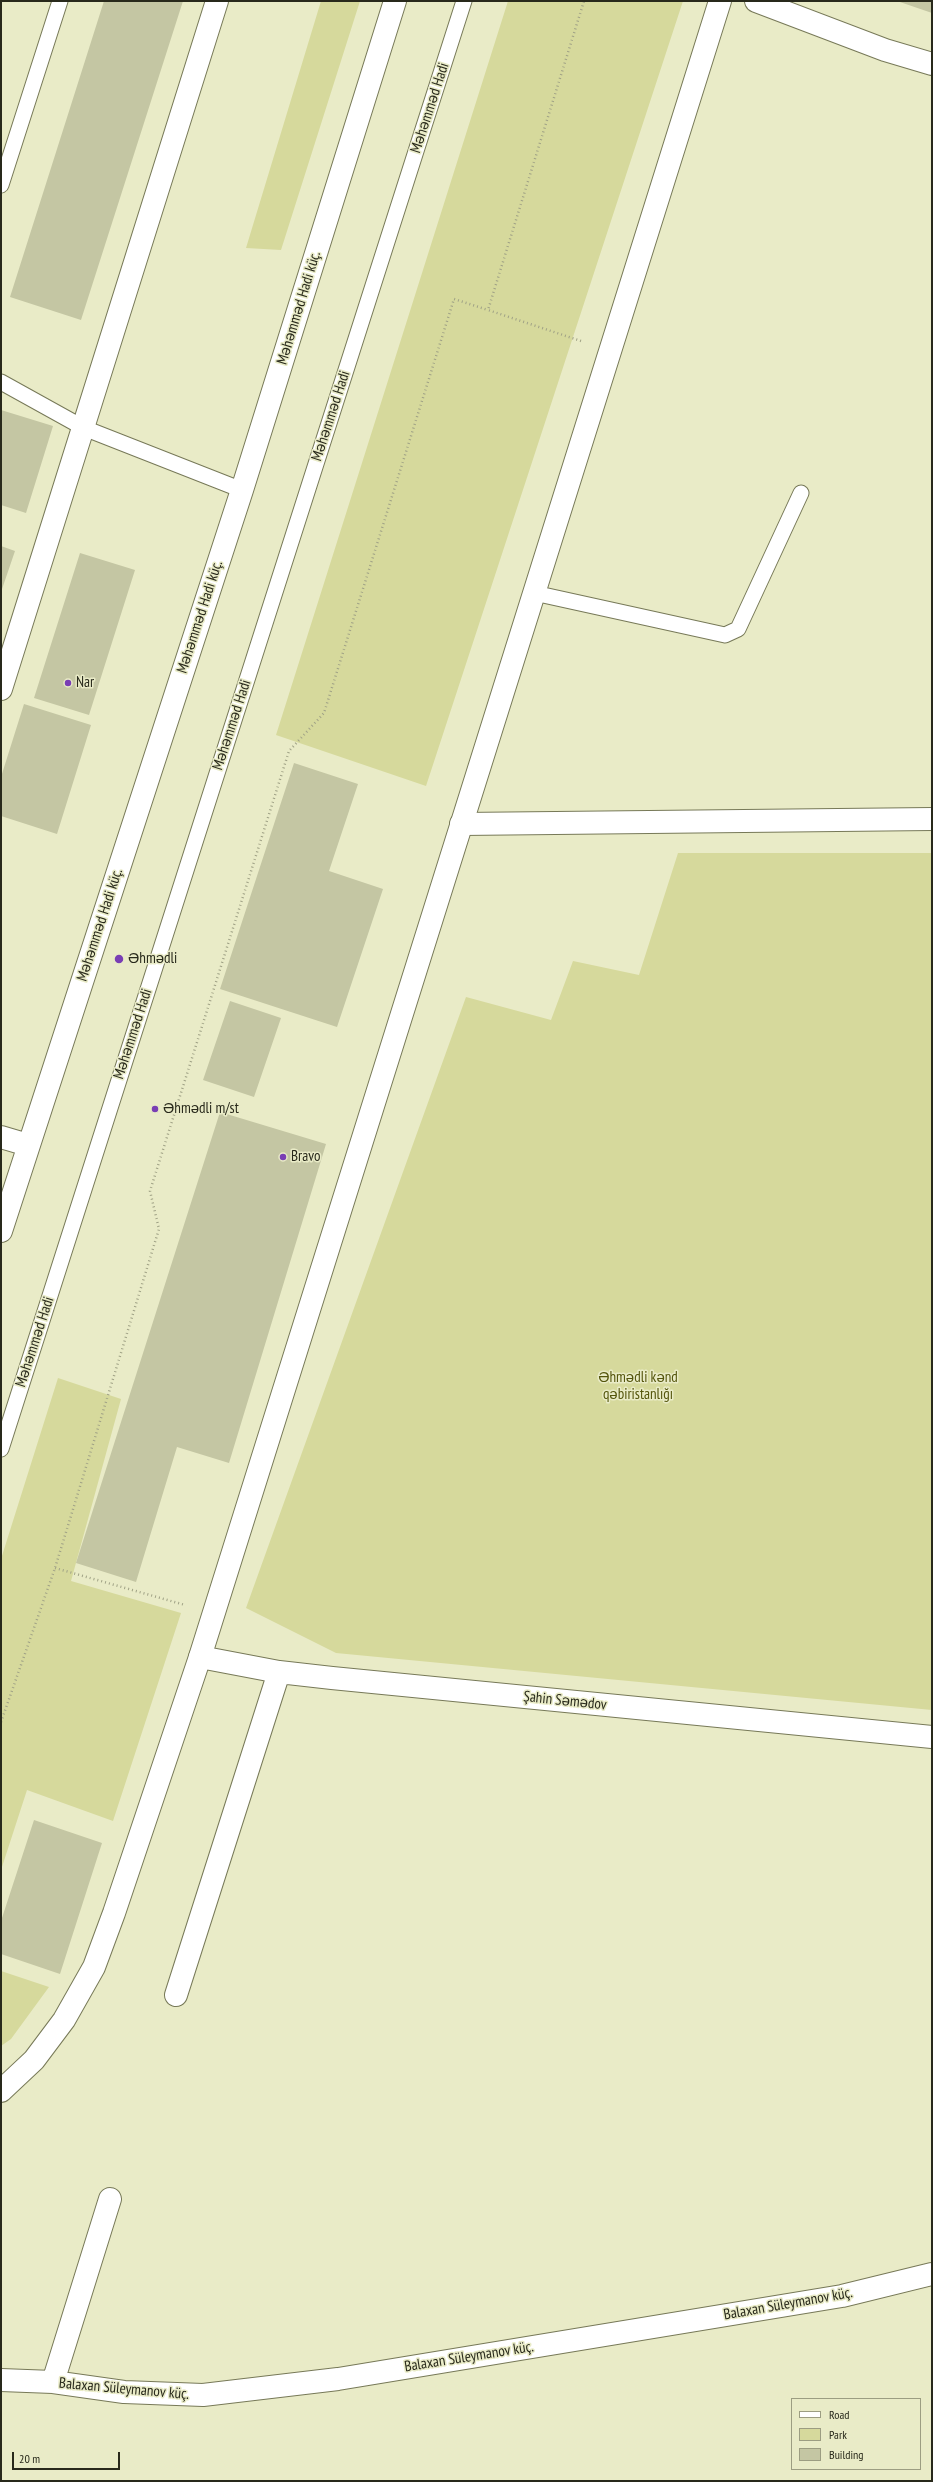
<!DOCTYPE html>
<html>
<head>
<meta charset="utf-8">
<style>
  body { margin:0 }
  #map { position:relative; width:933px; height:2482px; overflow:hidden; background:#e9ebc7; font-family:"PT Sans Narrow",sans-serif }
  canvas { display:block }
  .frame { position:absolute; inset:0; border:2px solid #28291b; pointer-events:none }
  .legend { position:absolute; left:791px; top:2398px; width:130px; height:72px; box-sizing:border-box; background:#e9ebc7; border:1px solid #9c9d82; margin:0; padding:5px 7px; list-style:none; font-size:12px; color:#28291b }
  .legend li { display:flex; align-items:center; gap:8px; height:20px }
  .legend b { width:20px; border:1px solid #9c9d82 }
  .scale { position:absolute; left:12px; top:2452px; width:108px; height:18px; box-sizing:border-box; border:2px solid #28291b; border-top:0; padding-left:5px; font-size:12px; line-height:14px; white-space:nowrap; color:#28291b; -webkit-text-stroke:3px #e9ebc7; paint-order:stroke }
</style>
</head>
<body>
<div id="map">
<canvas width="933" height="2482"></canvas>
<div class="frame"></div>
<ul class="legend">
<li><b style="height:5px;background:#fff"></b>Road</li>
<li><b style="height:11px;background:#d6d99c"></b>Park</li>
<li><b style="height:11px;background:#c4c6a3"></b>Building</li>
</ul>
<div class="scale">20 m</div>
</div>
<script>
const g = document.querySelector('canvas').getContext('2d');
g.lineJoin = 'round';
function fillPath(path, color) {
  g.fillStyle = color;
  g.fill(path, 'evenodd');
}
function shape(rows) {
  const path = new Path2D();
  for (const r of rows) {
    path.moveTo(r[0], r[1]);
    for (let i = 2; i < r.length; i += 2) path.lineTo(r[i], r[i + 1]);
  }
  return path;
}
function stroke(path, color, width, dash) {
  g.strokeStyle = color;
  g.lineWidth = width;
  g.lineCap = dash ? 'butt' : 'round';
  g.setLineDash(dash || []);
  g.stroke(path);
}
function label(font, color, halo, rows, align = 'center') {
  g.font = font + ' "PT Sans Narrow",sans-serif';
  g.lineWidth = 3;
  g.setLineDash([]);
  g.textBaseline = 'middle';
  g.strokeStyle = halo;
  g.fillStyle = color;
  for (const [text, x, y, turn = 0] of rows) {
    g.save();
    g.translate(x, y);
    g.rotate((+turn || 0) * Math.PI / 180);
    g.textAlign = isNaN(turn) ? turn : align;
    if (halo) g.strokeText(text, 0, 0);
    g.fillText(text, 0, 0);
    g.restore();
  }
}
const green = shape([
  [321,1,360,1,281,250,246,248],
  [508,1,683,1,426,786,276,735],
  [678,853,932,853,932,1710,336,1653,246,1608,466,997,551,1020,573,961,639,975],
  [58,1378,121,1399,71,1581,181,1613,113,1821,27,1790,1,1870,1,1559],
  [1,1971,49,1987,11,2039,1,2046]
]);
const building = shape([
  [104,1,183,1,81,320,10,297],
  [897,1,932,1,932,13],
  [1,410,53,426,26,513,1,505],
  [1,546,15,551,1,592],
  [80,553,135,570,89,715,34,698],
  [24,704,91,725,57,834,1,816,1,777],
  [294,763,358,784,329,871,383,889,337,1027,220,989],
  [230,1001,281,1018,254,1097,203,1080],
  [220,1112,326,1144,229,1463,177,1447,136,1582,76,1563],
  [34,1820,102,1843,60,1974,1,1954,1,1921]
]);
const path = shape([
  [581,341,488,310,584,1],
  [55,1568,185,1605],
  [1,1722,55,1568,159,1229,150,1191,289,751,324,713,454,299,488,310]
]);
const lane = shape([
  [1,185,60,1],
  [1,382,84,428,242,490],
  [534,593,725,635,738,629,801,493],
  [1,1449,464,1]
]);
const street = shape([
  [756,1,885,50,932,64],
  [1,689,217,1],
  [461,824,932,819],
  [1,1137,28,1145],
  [200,1657,279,1672,332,1678,932,1737],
  [176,1995,279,1672],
  [1,2380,53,2382,124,2392,203,2395,338,2379,842,2296,932,2274],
  [53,2382,110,2199]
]);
const secondary = shape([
  [1,2091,34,2060,64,2020,94,1967,114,1913,200,1657,720,1]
]);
const primary = shape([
  [1,1231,242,490,395,1]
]);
const markers = [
  [68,683,4,"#793eb4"],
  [119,959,5,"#793eb4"],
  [155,1109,4,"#793eb4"],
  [283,1157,4,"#793eb4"]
];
const streetNames = [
  ["Məhəmməd Hadi",430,108,-72],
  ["Məhəmməd Hadi küç.",299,308,-73],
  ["Məhəmməd Hadi",331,416,-72],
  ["Məhəmməd Hadi küç.",200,617,-72],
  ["Məhəmməd Hadi",232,725,-72],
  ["Məhəmməd Hadi küç.",100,925,-72],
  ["Məhəmməd Hadi",133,1034,-72],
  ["Məhəmməd Hadi",35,1342,-72],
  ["Şahin Səmədov",565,1701,6],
  ["Balaxan Süleymanov küç.",788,2304,-10],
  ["Balaxan Süleymanov küç.",469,2357,-9],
  ["Balaxan Süleymanov küç.",124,2389,5]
];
const poiNames = [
  ["Nar",76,683],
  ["Əhmədli",128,959],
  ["Əhmədli m/st",163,1109],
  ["Bravo",291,1157]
];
const parkNames = [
  ["Əhmədli kənd",638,1378],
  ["qəbiristanlığı",638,1395]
];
fillPath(green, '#d6d99c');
fillPath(building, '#c4c6a3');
stroke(lane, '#777958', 17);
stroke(street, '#777958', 24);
stroke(secondary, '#777958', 24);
stroke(primary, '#777958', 24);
stroke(path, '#a0a286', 2.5, [1, 3]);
stroke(lane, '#fff', 15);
stroke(street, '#fff', 22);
stroke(secondary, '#fff', 22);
stroke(primary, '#fff', 22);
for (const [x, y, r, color] of markers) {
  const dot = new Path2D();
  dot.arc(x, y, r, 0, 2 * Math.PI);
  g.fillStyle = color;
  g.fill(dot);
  stroke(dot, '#e9ebc7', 1.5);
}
label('15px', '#28291b', '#e9ebc7', streetNames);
label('15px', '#28291b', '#e9ebc7', poiNames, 'left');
label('15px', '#54550c', '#e9ebc7', parkNames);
</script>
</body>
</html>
